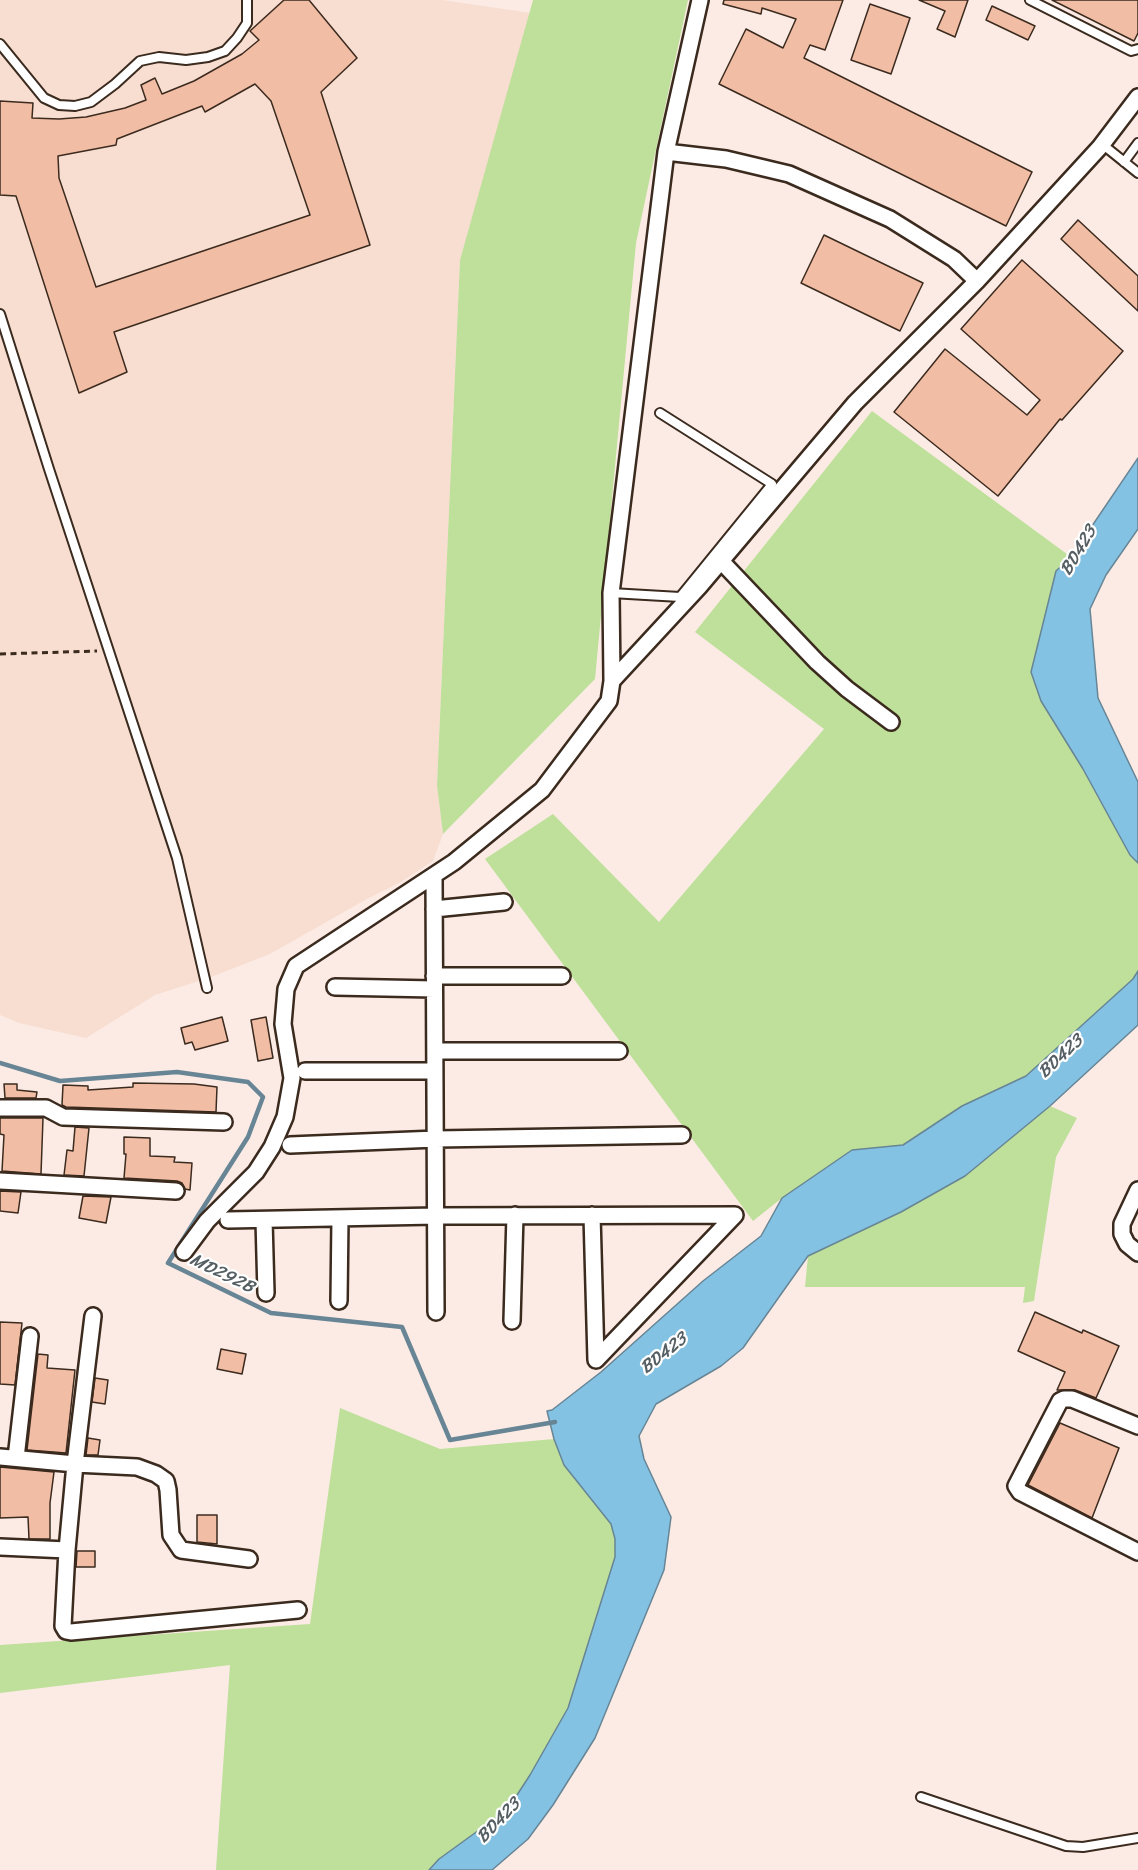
<!DOCTYPE html>
<html>
<head>
<meta charset="utf-8">
<style>
  body { margin:0 }
  canvas { display:block; background:#fbebe4 }
</style>
</head>
<body>
<canvas width="1138" height="1870"></canvas>
<script>
const g = document.querySelector('canvas').getContext('2d');
g.lineJoin = 'round';
function fillPath(path, color) {
  g.fillStyle = color;
  g.fill(path, 'evenodd');
}
function shape(rows) {
  const path = new Path2D();
  for (const r of rows) {
    path.moveTo(r[0], r[1]);
    for (let i = 2; i < r.length; i += 2) path.lineTo(r[i], r[i + 1]);
  }
  return path;
}
function stroke(path, color, width, dash) {
  g.strokeStyle = color;
  g.lineWidth = width;
  g.lineCap = dash ? 'butt' : 'round';
  g.setLineDash(dash || []);
  g.stroke(path);
}
function label(font, color, halo, rows, align = 'center') {
  g.font = font + ' Sriracha,sans-serif';
  g.lineWidth = 4.5;
  g.setLineDash([]);
  g.textBaseline = 'middle';
  g.strokeStyle = halo;
  g.fillStyle = color;
  for (const [text, x, y, turn = 0] of rows) {
    g.save();
    g.translate(x, y);
    g.rotate((+turn || 0) * Math.PI / 180);
    g.textAlign = isNaN(turn) ? turn : align;
    if (halo) g.strokeText(text, 0, 0);
    g.fillText(text, 0, 0);
    g.restore();
  }
}
const built = shape([
  [0,0,442,0,531,13,460,260,437,784,443,834,433,861,401,882,365,900,270,954,211,977,155,995,86,1038,19,1023,0,1015]
]);
const green = shape([
  [533,0,688,0,636,243,595,679,443,834,437,785,460,260],
  [872,411,1071,557,1056,571,1041,701,1083,769,1130,855,1138,863,1138,971,1133,979,1026,1076,962,1106,903,1145,852,1150,782,1198,753,1221,485,859,553,814,659,922,824,729,695,632],
  [1050,1106,1077,1118,1056,1157,1034,1301,1023,1303,1025,1287,805,1287,808,1256,901,1212,965,1176],
  [340,1408,440,1449,554,1439,564,1465,611,1524,615,1539,615,1557,568,1708,530,1775,517,1795,497,1817,439,1859,429,1870,216,1870,230,1665,0,1693,0,1645,310,1624]
]);
const water = shape([
  [1138,458,1138,529,1106,575,1090,609,1098,698,1138,782,1138,863,1130,855,1083,769,1041,701,1031,672,1056,571,1071,557,1138,458],
  [1138,971,1138,1025,1050,1106,965,1176,901,1212,808,1256,743,1348,721,1366,656,1404,639,1436,644,1459,671,1517,664,1570,595,1738,553,1805,528,1839,492,1870,429,1870,439,1859,497,1817,517,1795,530,1775,568,1708,615,1557,615,1539,611,1524,564,1465,554,1439,547,1411,552,1410,601,1372,703,1281,761,1236,782,1198,852,1150,903,1145,962,1106,1026,1076,1133,979,1138,971]
]);
const stream = shape([
  [0,1063,60,1081,177,1072,248,1082,263,1097,248,1137,168,1263,271,1313,402,1327,450,1440,555,1422]
]);
const building = shape([
  [284,0,309,0,357,58,321,92,370,245,114,332,127,372,79,393,16,196,0,195,0,101,33,103,32,118,59,119,86,117,125,108,146,100,141,85,155,78,162,94,194,81,242,54,259,40,250,31,284,0],
  [255,84,271,101,310,215,96,287,59,178,58,156,116,145,117,139,202,106,205,112,255,84],
  [724,0,843,0,825,50,810,45,804,58,1032,172,1006,226,719,84,746,29,783,48,796,19,762,8,761,14,723,4,724,0],
  [919,0,968,0,955,37,937,29,945,11,919,0],
  [1052,0,1138,0,1138,33,1134,41,1052,0],
  [870,4,910,18,891,74,851,60,870,4],
  [992,6,1035,26,1028,40,986,20,992,6],
  [1078,220,1138,276,1138,311,1061,239,1078,220],
  [824,235,923,283,900,331,801,283,824,235],
  [1022,260,1123,351,1062,420,1060,419,998,496,894,412,945,349,1027,415,1040,400,961,329,1022,260],
  [222,1017,228,1041,195,1050,192,1042,185,1044,181,1028,222,1017],
  [266,1017,273,1058,258,1061,251,1020,266,1017],
  [133,1083,194,1084,217,1087,216,1112,66,1107,62,1105,63,1085,88,1086,88,1090,133,1087,133,1083],
  [4,1084,17,1084,17,1090,37,1092,36,1098,5,1098,4,1084],
  [0,1118,43,1118,41,1174,2,1171,4,1135,0,1134,0,1118],
  [75,1127,89,1128,84,1176,64,1175,67,1150,73,1151,75,1127],
  [124,1137,150,1138,150,1156,175,1157,174,1162,192,1163,190,1190,185,1189,182,1183,177,1181,124,1178,126,1154,124,1154,124,1137],
  [0,1191,21,1192,18,1213,0,1211,0,1191],
  [83,1196,111,1197,106,1223,79,1218,83,1196],
  [1035,1312,1082,1333,1083,1330,1119,1346,1096,1398,1075,1390,1057,1390,1065,1372,1018,1351,1035,1312],
  [0,1322,22,1323,15,1385,0,1384,0,1322],
  [221,1349,246,1354,242,1374,217,1369,221,1349],
  [38,1354,48,1355,47,1368,75,1370,66,1453,27,1450,38,1354],
  [95,1378,108,1380,105,1404,92,1402,95,1378],
  [1060,1423,1119,1448,1092,1518,1028,1485,1060,1423],
  [88,1438,100,1440,98,1455,86,1455,88,1438],
  [0,1467,54,1472,50,1503,50,1539,29,1539,28,1517,0,1518,0,1467],
  [197,1515,217,1515,217,1544,197,1542,197,1515],
  [77,1551,95,1551,95,1567,76,1567,77,1551]
]);
const path = shape([
  [0,654,97,651]
]);
const service = shape([
  [1030,0,1131,51,1138,49],
  [0,44,44,98,59,105,75,106,91,102,115,84,140,61,159,57,186,60,208,57,225,51,237,38,247,23,247,0],
  [1102,144,1138,173],
  [1124,162,1138,143],
  [0,314,49,469,177,858,207,988],
  [611,593,680,597,772,484,660,413],
  [921,1797,1066,1846,1083,1847,1138,1838]
]);
const minor = shape([
  [666,152,726,159,789,174,890,219,954,259,977,281],
  [721,561,817,662,847,689,891,722],
  [612,681,611,593,666,152,700,0],
  [434,876,436,1312],
  [434,909,504,902],
  [434,976,562,976],
  [335,987,434,989],
  [435,1051,619,1051],
  [305,1071,435,1071],
  [0,1108,46,1108,63,1117,224,1122],
  [290,1145,436,1139,682,1135],
  [0,1181,176,1191],
  [1138,1190,1122,1224,1122,1234,1127,1244,1138,1253],
  [228,1220,436,1216,735,1215,596,1360,592,1215],
  [264,1220,266,1293],
  [184,1252,207,1221,256,1172,272,1147,285,1117,292,1078,283,1024,286,989,296,966,454,862,542,790,609,701,612,681,699,587,855,403,977,281,1100,147,1138,97],
  [339,1301,340,1218],
  [93,1316,75,1464,137,1467,156,1474,166,1481,168,1490,171,1535,181,1550,249,1559],
  [512,1321,515,1215],
  [1138,1426,1072,1399,1064,1399,1060,1401,1047,1426,1016,1486,1020,1492,1138,1552],
  [0,1457,75,1464,67,1550,0,1547],
  [16,1458,30,1336],
  [67,1550,63,1626,66,1631,71,1632,298,1610]
]);
const waterNames = [
  ["BD423",1079,551,-59],
  ["BD423",1061,1057,-43],
  ["MD292B",222,1274,26],
  ["BD423",664,1354,-38],
  ["BD423",499,1821,-46]
];
fillPath(built, '#f8ddd1');
fillPath(green, '#bee09a');
fillPath(water, '#84c2e4');
stroke(water, '#678595', 1.5);
stroke(stream, '#678595', 4.5);
fillPath(building, '#f2bda5');
stroke(building, '#3b2a1e', 1.5);
stroke(service, '#3b2a1e', 12);
stroke(minor, '#3b2a1e', 20);
stroke(path, '#3b2a1e', 3, [6, 4.5]);
stroke(service, '#fff', 8);
stroke(minor, '#fff', 15);
label('italic 18px', '#555f63', '#fff', waterNames);
</script>
</body>
</html>
